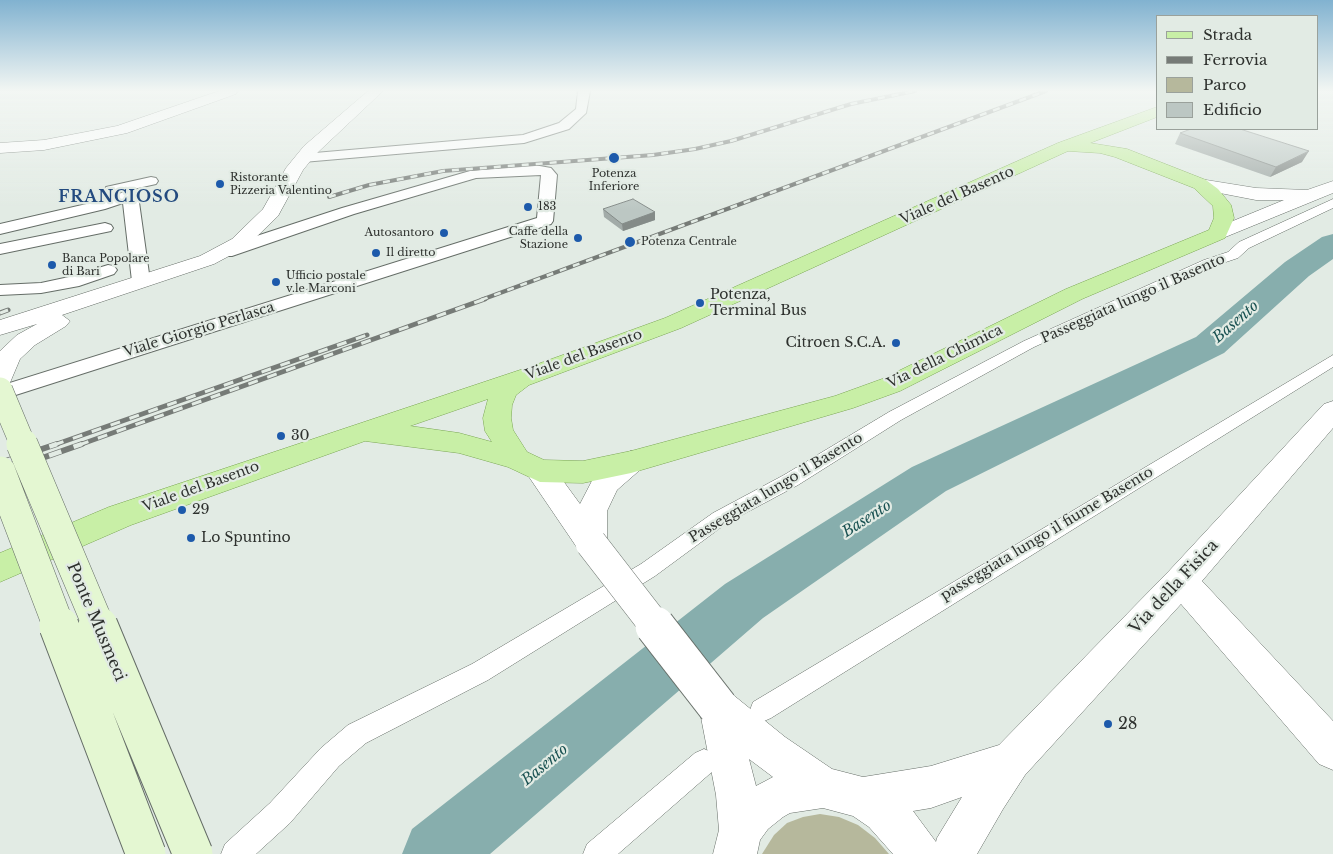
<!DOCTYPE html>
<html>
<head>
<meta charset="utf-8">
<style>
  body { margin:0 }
  #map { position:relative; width:1333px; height:854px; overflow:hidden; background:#e2ebe4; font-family:"Libre Baskerville",serif }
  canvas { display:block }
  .legend { position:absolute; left:1156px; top:15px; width:162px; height:115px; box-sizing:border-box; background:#e2ebe4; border:1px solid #9aa19b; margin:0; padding:6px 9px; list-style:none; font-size:15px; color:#2e312e }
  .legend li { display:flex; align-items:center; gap:10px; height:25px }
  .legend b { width:25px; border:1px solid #9aa19b }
</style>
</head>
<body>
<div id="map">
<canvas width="1333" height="854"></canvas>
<ul class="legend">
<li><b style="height:6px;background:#c8efa6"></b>Strada</li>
<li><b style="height:6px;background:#767b77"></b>Ferrovia</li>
<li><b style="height:14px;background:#b6b89c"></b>Parco</li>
<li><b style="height:14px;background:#bcc7c3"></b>Edificio</li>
</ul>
</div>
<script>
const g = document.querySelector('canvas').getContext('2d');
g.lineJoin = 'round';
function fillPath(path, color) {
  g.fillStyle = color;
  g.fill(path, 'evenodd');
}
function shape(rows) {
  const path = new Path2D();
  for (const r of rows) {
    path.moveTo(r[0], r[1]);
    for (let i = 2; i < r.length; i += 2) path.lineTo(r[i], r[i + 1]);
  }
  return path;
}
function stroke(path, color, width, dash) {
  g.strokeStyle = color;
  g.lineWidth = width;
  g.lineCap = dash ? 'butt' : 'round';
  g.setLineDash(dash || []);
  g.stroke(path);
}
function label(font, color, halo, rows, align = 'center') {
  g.font = font + ' "Libre Baskerville",serif';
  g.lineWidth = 4.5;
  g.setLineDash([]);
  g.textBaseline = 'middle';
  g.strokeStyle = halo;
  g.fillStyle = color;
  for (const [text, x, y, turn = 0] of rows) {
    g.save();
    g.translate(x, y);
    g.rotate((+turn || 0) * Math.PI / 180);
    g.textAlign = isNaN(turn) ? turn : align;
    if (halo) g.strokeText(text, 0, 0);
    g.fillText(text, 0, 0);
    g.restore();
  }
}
const green = shape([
  [820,814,839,817,858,825,875,838,889,854,762,854,774,835,787,823,803,817]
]);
const river = shape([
  [1333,234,1333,259,1309,276,1224,353,946,491,763,618,490,854,402,854,412,829,725,584,912,467,1196,337,1285,262,1322,237,1333,234]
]);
const pedestrian = shape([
  [1333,199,1333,208,1249,248,1238,258,1214,266,1034,347,901,420,798,485,727,523,655,576,488,680,366,743,339,766,290,823,256,854,221,854,225,844,270,803,321,748,348,725,472,664,641,564,713,513,784,475,889,412,1024,341,1204,260,1228,252,1239,242,1333,199],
  [1333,355,1333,367,771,718,762,722,753,718,750,710,753,702,1333,355],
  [704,749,713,753,717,762,713,771,618,854,583,854,587,844,695,753,704,749]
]);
const minor = shape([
  [578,91,590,91,586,113,569,129,524,143,303,162,296,158,303,154,523,135,559,123,576,109,578,91],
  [534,165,551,168,557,175,553,221,551,224,0,400,0,386,537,218,541,175,476,178,354,214,232,256,220,256,218,252,220,248,342,208,470,171,534,165],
  [151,177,156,178,158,181,156,184,111,194,104,190,106,187,151,177],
  [130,190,138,195,150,281,147,285,141,286,135,285,132,281,123,203,105,209,0,234,0,224,95,202,130,190],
  [105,223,111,225,113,228,111,231,0,254,0,244,105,223],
  [108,265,114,266,117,270,114,274,79,286,41,293,0,295,0,285,41,283,69,277,108,265]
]);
const tertiary = shape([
  [219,91,238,91,236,94,127,133,44,150,0,153,0,143,44,140,117,126,219,91],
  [368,91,383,91,316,154,303,170,278,216,246,247,214,264,62,315,70,321,66,326,35,345,20,359,9,385,0,387,0,351,17,335,37,324,0,335,0,320,200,256,232,239,263,209,286,168,304,146,368,91],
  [1200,179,1256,188,1307,190,1333,181,1333,193,1218,240,1211,238,1208,234,1211,230,1284,200,1256,200,1194,188,1191,184,1194,180,1200,179],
  [1333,401,1333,428,1202,581,1333,721,1333,770,1319,764,1181,604,1025,775,1003,809,977,854,893,854,869,827,853,816,823,808,790,813,783,817,768,829,760,840,757,854,713,854,719,830,716,795,699,707,704,694,718,688,732,694,785,737,832,769,863,777,931,766,999,745,1169,571,1324,404,1333,401],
  [749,759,773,777,756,786,749,759],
  [962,797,937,838,936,842,913,811,931,808,962,797],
  [631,451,641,455,645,462,641,469,617,490,607,511,607,543,602,552,591,556,580,552,525,471,530,463,540,460,550,463,580,504,595,475,621,455,631,451]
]);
const primary = shape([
  [1157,107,1157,117,1090,143,1127,149,1206,180,1218,189,1231,205,1234,218,1225,238,1082,299,900,391,853,408,631,473,583,483,540,482,508,467,459,453,365,441,131,525,0,582,0,553,109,507,535,365,665,318,1058,143,1157,107],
  [1068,151,1100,153,1115,157,1194,188,1213,206,1214,218,1209,230,1066,289,882,379,835,396,631,451,583,461,544,460,527,452,513,430,511,418,512,405,516,395,529,385,681,328,1068,151],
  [488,399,483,418,485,431,492,442,459,433,410,426,488,399]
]);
const railFar2 = shape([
  [329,197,369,185,443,171,653,155,695,149,731,141,851,104,915,91],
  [481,300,1046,91]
]);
const railFar1 = shape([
  [0,313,8,310],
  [54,445,367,335],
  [79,445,485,299]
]);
const rail = shape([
  [0,463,57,444],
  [0,473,82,444]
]);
const tertiaryBridgeFar1 = shape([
  [591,543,656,627]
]);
const tertiaryBridge = shape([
  [655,626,718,707]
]);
const secondaryBridgeFar2 = shape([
  [0,390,23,445]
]);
const secondaryBridgeFar1 = shape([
  [22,444,99,627],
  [0,472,59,627]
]);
const secondaryBridge = shape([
  [59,626,146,854],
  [98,626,193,854]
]);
const wall = shape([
  [1180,133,1302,162,1270,177,1175,144],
  [603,209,655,212,655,220,623,231,604,217]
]);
const shadedWall = shape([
  [1309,151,1302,162,1270,177,1276,167],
  [655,212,655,220,623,231,622,224]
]);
const building = shape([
  [1191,129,1240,129,1309,151,1276,167,1180,133,1191,129],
  [633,199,655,212,622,224,603,209,633,199]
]);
const markers = [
  [614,158,6,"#1d5aab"],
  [220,184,5,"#1d5aab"],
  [528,207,5,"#1d5aab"],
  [444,233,5,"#1d5aab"],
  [578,238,5,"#1d5aab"],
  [630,242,6,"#1d5aab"],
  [376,253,5,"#1d5aab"],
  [52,265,5,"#1d5aab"],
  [276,282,5,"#1d5aab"],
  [700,303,5,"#1d5aab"],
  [896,343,5,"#1d5aab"],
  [281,436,5,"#1d5aab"],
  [182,510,5,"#1d5aab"],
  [191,538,5,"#1d5aab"],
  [1108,724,5,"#1d5aab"]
];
const farPoinames = [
  ["Potenza",614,174,"center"],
  ["Inferiore",614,187,"center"],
  ["Ristorante",230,178],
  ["Pizzeria Valentino",230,191],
  ["183",538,207],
  ["Caffe della",568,232,"right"],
  ["Stazione",568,245,"right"],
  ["Autosantoro",434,233,"right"],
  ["Potenza Centrale",641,242],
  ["Il diretto",386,253],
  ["Banca Popolare",62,259],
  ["di Bari",62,272],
  ["Ufficio postale",286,276],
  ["v.le Marconi",286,289]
];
const streetNames = [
  ["Viale del Basento",957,196,-24],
  ["Passeggiata lungo il Basento",1133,299,-24],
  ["Viale Giorgio Perlasca",199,330,-17],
  ["Viale del Basento",584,355,-20],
  ["Via della Chimica",945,357,-26],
  ["Viale del Basento",201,487,-20],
  ["Passeggiata lungo il Basento",776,488,-31],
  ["passeggiata lungo il fiume Basento",1047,534,-31]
];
const poiNames = [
  ["Potenza,",710,295],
  ["Terminal Bus",710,311],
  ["Citroen S.C.A.",886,343,"right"],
  ["30",291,436],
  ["29",192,510],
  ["Lo Spuntino",201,538]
];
const waterNames = [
  ["Basento",1236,322,-41],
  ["Basento",867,519,-33],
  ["Basento",545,765,-40]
];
const farDistrictnames = [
  ["FRANCIOSO",119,197]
];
const nearStreetnames = [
  ["Via della Fisica",1174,587,-47],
  ["Ponte Musmeci",96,622,67]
];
const nearPoinames = [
  ["28",1118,724]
];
fillPath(green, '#b6b89c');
fillPath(river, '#87aead');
stroke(pedestrian, '#656d67', 1);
stroke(minor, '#656d67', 2);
stroke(tertiary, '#656d67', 1);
stroke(primary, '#7ba655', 1);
fillPath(pedestrian, '#fff');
fillPath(minor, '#fff');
fillPath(tertiary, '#fff');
fillPath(primary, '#c8efa6');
stroke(railFar2, '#767b77', 4);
stroke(railFar1, '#767b77', 5);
stroke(rail, '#767b77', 6);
stroke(railFar2, '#e2ebe4', 2.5, [7]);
stroke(railFar1, '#e2ebe4', 3, [10]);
stroke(rail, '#e2ebe4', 4.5, [13]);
stroke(tertiaryBridgeFar1, '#656d67', 32, []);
stroke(tertiaryBridge, '#656d67', 41, []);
stroke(secondaryBridgeFar2, '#656d67', 26, []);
stroke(secondaryBridgeFar1, '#656d67', 32, []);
stroke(secondaryBridge, '#656d67', 41, []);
stroke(tertiaryBridgeFar1, '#fff', 31);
stroke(tertiaryBridge, '#fff', 39);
stroke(secondaryBridgeFar2, '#e4f7d2', 25);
stroke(secondaryBridgeFar1, '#e4f7d2', 31);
stroke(secondaryBridge, '#e4f7d2', 39);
fillPath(wall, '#a2aba8');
fillPath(shadedWall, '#848b88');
fillPath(building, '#bcc7c3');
stroke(building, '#848b88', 1);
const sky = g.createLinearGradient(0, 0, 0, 210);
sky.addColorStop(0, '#81b2d0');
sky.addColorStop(0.43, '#f2f6f3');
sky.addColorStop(1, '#f2f6f300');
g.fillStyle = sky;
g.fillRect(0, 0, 1333, 210);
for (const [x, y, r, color] of markers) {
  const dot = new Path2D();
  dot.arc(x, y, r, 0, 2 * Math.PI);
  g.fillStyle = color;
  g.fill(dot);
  stroke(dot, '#e2ebe4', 2);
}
label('11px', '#2e312e', '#e2ebe4', farPoinames, 'left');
label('14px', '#2e312e', '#e2ebe4', streetNames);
label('14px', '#2e312e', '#e2ebe4', poiNames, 'left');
label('italic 15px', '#1a5252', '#e2ebe4', waterNames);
g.letterSpacing = '1px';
label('bold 16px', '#234a7f', '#e2ebe4', farDistrictnames);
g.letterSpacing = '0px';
label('16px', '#2e312e', '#e2ebe4', nearStreetnames);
label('16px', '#2e312e', '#e2ebe4', nearPoinames, 'left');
</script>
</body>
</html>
